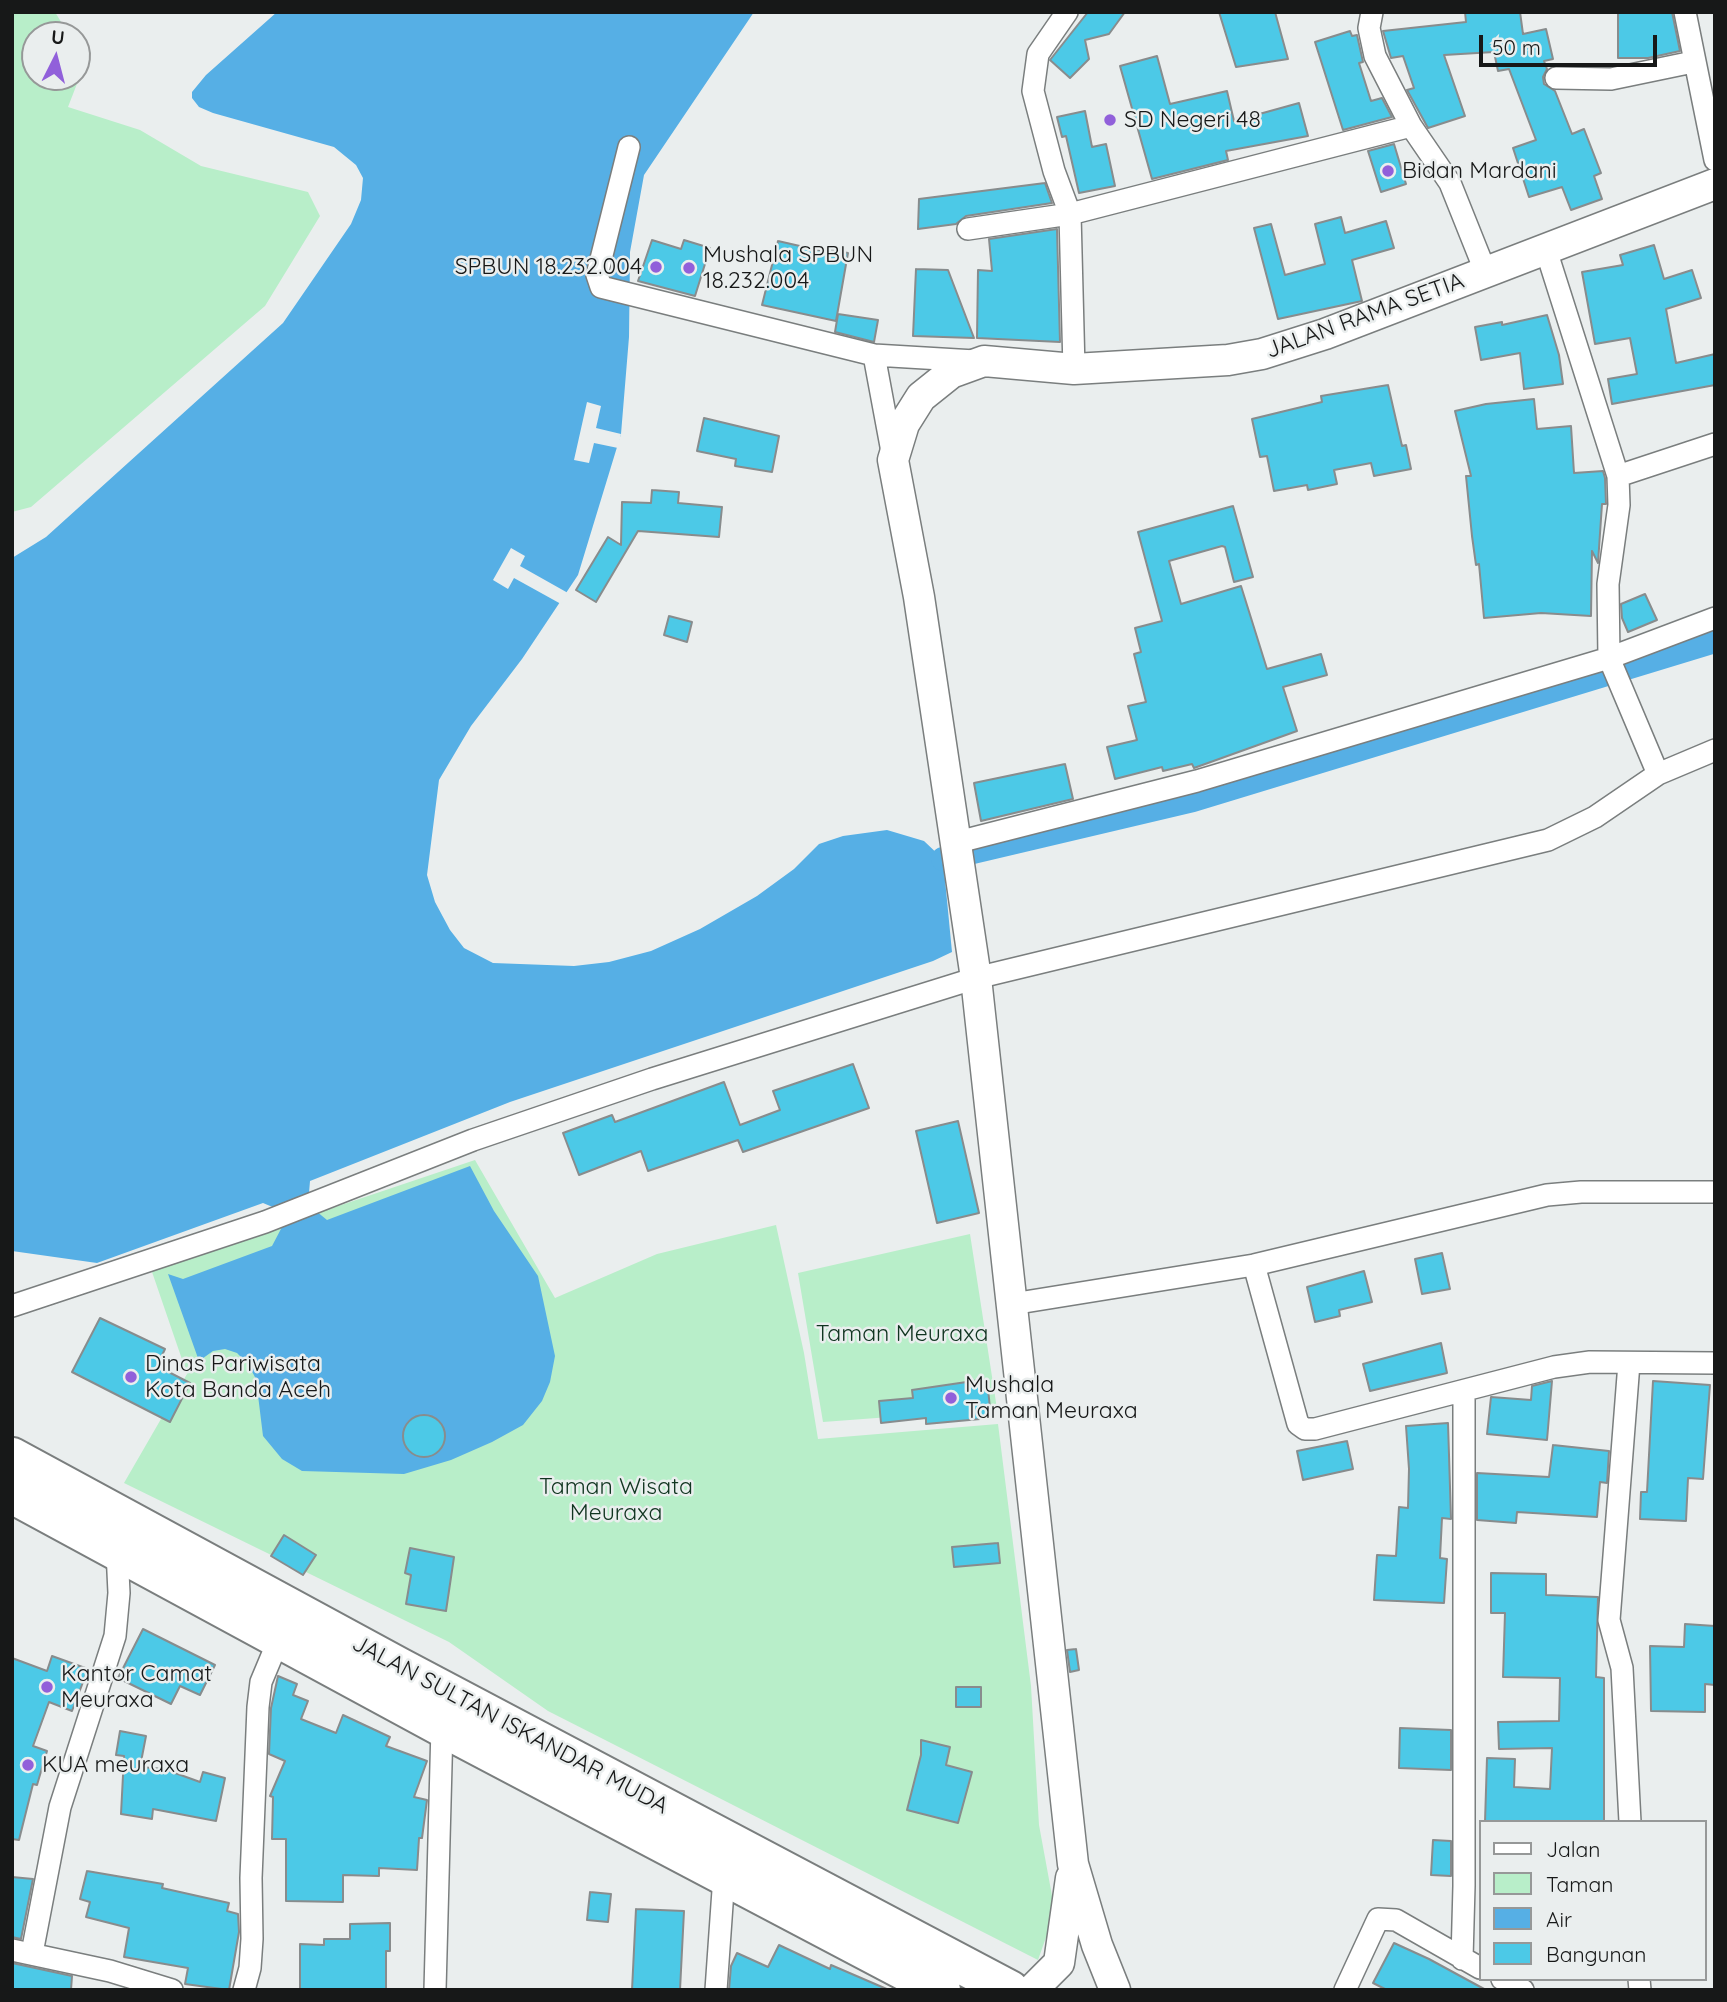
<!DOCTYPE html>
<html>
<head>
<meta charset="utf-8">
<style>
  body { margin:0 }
  #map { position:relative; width:1727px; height:2002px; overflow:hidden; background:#eaeeee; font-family:Quicksand,sans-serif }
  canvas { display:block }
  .frame { position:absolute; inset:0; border:14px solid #171818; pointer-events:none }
  .legend { position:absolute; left:1479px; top:1820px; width:228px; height:161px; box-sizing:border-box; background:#eaeeee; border:2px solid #969898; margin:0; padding:9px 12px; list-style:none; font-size:21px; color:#171818 }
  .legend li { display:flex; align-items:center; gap:14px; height:35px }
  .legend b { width:35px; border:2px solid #969898 }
  .north { position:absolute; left:21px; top:21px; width:70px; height:70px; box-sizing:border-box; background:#eaeeee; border:2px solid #969898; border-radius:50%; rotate:6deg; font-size:19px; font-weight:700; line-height:28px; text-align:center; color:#171818 }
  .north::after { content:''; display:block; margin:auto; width:24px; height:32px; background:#9160da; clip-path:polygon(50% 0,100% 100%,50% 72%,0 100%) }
  .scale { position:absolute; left:1479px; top:35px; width:178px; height:32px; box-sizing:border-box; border:4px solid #171818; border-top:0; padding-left:9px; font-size:21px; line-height:24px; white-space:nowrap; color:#171818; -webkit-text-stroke:5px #eaeeee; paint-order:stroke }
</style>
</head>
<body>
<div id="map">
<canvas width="1727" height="2002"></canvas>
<div class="frame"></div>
<ul class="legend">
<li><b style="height:9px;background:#fff"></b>Jalan</li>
<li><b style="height:19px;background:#b8eec9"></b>Taman</li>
<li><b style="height:19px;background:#56afe5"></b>Air</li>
<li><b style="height:19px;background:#4cc9e7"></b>Bangunan</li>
</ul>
<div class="north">U</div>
<div class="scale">50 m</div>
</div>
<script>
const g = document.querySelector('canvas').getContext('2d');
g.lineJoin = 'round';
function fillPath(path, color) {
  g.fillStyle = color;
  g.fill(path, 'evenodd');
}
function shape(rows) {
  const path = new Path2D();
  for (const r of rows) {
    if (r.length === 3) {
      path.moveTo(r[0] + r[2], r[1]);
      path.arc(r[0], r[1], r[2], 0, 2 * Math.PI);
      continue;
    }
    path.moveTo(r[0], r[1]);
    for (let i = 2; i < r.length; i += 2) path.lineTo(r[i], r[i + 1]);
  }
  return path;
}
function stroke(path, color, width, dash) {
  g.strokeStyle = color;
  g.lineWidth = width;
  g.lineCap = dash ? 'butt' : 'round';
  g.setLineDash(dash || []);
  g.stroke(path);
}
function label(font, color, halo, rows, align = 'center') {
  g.font = font + ' Quicksand,sans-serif';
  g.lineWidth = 5;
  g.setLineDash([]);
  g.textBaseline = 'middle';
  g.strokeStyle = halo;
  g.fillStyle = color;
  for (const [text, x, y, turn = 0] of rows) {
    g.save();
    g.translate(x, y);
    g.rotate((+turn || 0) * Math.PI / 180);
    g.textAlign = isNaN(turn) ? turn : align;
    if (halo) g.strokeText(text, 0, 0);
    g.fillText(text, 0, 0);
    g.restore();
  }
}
const green = shape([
  [12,12,55,12,69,35,35,35,35,77,77,77,77,49,85,63,68,107,140,130,201,166,308,192,320,216,265,306,31,507,12,512],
  [475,1160,555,1298,657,1254,776,1225,804,1353,818,1439,998,1424,1031,1686,1039,1825,1055,1912,1038,1960,548,1711,449,1642,124,1483,187,1374,151,1269],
  [970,1234,997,1409,823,1422,798,1273]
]);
const water = shape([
  [277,12,754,12,644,175,630,252,629,337,621,434,578,575,522,659,471,726,439,780,427,875,435,902,450,930,464,948,493,963,574,966,609,962,651,951,700,929,757,896,794,869,819,844,843,836,887,830,924,841,943,859,952,952,933,961,510,1102,310,1181,309,1193,316,1211,327,1220,470,1166,494,1211,538,1276,555,1356,550,1382,542,1401,523,1425,492,1442,451,1460,404,1474,302,1471,282,1459,263,1436,256,1379,248,1364,237,1353,225,1349,213,1351,199,1361,168,1274,183,1279,272,1246,282,1227,275,1208,263,1203,97,1263,12,1251,12,558,46,537,283,323,351,224,361,200,363,178,356,165,334,147,213,113,199,107,192,98,192,92,206,75]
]);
const pier = shape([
  [587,402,601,406,596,428,621,434,618,448,594,443,589,463,574,460],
  [511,548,525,556,520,566,568,593,561,604,514,578,508,589,493,580]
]);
const canal = shape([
  [943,859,1193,800,1715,641]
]);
const building = shape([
  [1088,12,1125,12,1109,34,1085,40,1089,59,1070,78,1050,60,1088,12],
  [1219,12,1275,12,1288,59,1236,67,1219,12],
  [1465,12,1520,12,1523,34,1546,29,1553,59,1544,61,1547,69,1543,77,1544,84,1555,91,1572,134,1584,129,1601,173,1594,176,1602,199,1571,210,1562,187,1529,197,1513,148,1536,140,1509,69,1498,71,1494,52,1444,55,1465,116,1428,128,1407,90,1414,88,1403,56,1391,58,1383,31,1466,22,1465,12],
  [1618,12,1672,12,1680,51,1648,58,1618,58,1618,12],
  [1350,31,1352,36,1357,35,1363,62,1359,63,1371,101,1382,98,1392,117,1343,130,1315,42,1350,31],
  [1157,56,1170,104,1227,91,1234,121,1299,103,1308,136,1226,151,1228,160,1152,179,1120,66,1157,56],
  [1085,111,1092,147,1106,144,1115,186,1079,193,1066,136,1062,137,1057,117,1085,111],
  [1394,144,1406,184,1381,192,1368,151,1394,144],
  [1045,183,1052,203,966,216,956,224,918,229,919,199,1045,183],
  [1341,217,1345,233,1386,221,1394,248,1352,260,1362,301,1278,319,1254,228,1271,224,1285,275,1325,264,1315,224,1341,217],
  [1057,229,1060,342,977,338,978,270,992,271,989,239,1057,229],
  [652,240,681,249,684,240,710,248,695,296,638,281,652,240],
  [778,241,826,252,827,249,848,253,836,321,762,305,778,241],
  [1654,245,1664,279,1692,270,1701,298,1666,309,1676,363,1715,354,1715,385,1612,404,1608,379,1637,374,1630,338,1595,344,1582,272,1623,265,1620,255,1654,245],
  [916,269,948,270,974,338,913,336,916,269],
  [838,314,878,320,874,342,835,332,838,314],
  [1547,315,1559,355,1563,384,1524,389,1520,353,1481,360,1475,327,1502,322,1502,325,1547,315],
  [1388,385,1402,446,1406,445,1411,469,1374,476,1371,463,1334,470,1337,484,1308,490,1307,485,1274,491,1267,456,1260,457,1252,419,1322,402,1321,396,1388,385],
  [1534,399,1537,429,1571,426,1574,473,1603,471,1605,478,1606,504,1602,504,1598,563,1592,551,1591,616,1541,613,1484,618,1479,564,1476,565,1472,536,1466,476,1471,476,1455,411,1486,404,1534,399],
  [704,418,779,436,772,472,735,466,736,459,697,451,704,418],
  [652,490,679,492,678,503,722,507,719,537,638,531,596,602,576,590,608,537,621,545,622,502,651,503,652,490],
  [1233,506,1253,577,1234,582,1225,547,1222,546,1169,561,1181,604,1241,586,1267,669,1321,654,1327,675,1283,687,1297,731,1194,768,1192,764,1163,771,1162,767,1115,779,1107,747,1137,740,1128,706,1146,702,1134,654,1141,652,1135,628,1162,621,1138,532,1233,506],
  [1645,594,1657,620,1628,632,1622,618,1621,604,1645,594],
  [669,616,692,622,687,642,664,635,669,616],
  [1065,764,1073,799,981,821,974,783,1065,764],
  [853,1064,869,1108,743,1152,738,1140,648,1171,641,1151,579,1175,563,1133,612,1115,615,1122,724,1082,740,1125,780,1110,773,1091,853,1064],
  [958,1121,979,1213,937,1223,916,1131,958,1121],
  [1442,1253,1450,1289,1422,1294,1415,1259,1442,1253],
  [1364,1271,1372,1302,1339,1310,1340,1316,1315,1322,1307,1287,1364,1271],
  [100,1318,165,1349,157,1366,190,1383,170,1422,72,1372,100,1318],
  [1441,1343,1447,1373,1370,1391,1363,1364,1441,1343],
  [987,1379,991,1418,926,1424,926,1418,881,1423,879,1401,913,1398,912,1390,987,1379],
  [1552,1381,1547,1440,1487,1434,1491,1397,1531,1400,1532,1386,1552,1381],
  [1653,1381,1710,1385,1703,1479,1688,1478,1686,1521,1640,1519,1641,1492,1647,1492,1653,1381],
  [424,1436,21],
  [1448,1423,1451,1519,1442,1518,1440,1558,1447,1559,1444,1603,1374,1600,1377,1555,1396,1556,1399,1507,1408,1508,1409,1469,1406,1426,1448,1423],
  [1347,1441,1353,1469,1303,1480,1297,1451,1347,1441],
  [1553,1445,1609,1451,1607,1483,1600,1482,1597,1517,1517,1512,1516,1523,1477,1520,1477,1473,1549,1477,1553,1445],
  [284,1535,316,1555,303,1575,271,1556,284,1535],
  [998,1543,1000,1563,954,1567,952,1547,998,1543],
  [410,1548,454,1557,446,1611,406,1604,411,1575,405,1573,410,1548],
  [1491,1573,1546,1574,1546,1595,1598,1597,1596,1677,1604,1678,1604,1822,1485,1822,1487,1758,1515,1759,1514,1787,1550,1789,1552,1748,1499,1749,1498,1722,1559,1721,1560,1678,1503,1677,1505,1613,1491,1613,1491,1573],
  [1685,1624,1715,1626,1715,1685,1705,1684,1705,1712,1651,1711,1650,1646,1684,1647,1685,1624],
  [143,1629,215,1665,200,1695,180,1686,171,1704,118,1678,143,1629],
  [1076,1649,1079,1670,1070,1672,1067,1650,1076,1649],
  [52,1656,88,1669,72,1711,49,1702,33,1746,47,1751,37,1785,33,1784,19,1840,12,1839,12,1658,47,1671,52,1656],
  [278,1676,297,1684,293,1695,308,1701,301,1719,336,1733,343,1715,390,1737,386,1746,427,1761,414,1797,427,1800,422,1838,419,1838,417,1870,379,1868,379,1876,343,1875,343,1902,286,1901,286,1839,272,1839,273,1797,270,1796,285,1761,269,1754,271,1708,278,1676],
  [956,1687,981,1687,981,1707,956,1707,956,1687],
  [1400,1728,1451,1730,1451,1770,1399,1768,1400,1728],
  [120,1731,146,1736,140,1767,164,1769,200,1782,203,1772,225,1778,216,1821,153,1809,152,1819,121,1814,124,1756,116,1755,120,1731],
  [921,1740,950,1747,946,1765,972,1772,958,1823,907,1810,921,1755,921,1740],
  [1433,1840,1451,1841,1451,1876,1431,1875,1433,1840],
  [87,1871,163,1884,162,1888,229,1903,227,1911,238,1914,239,1932,229,1990,185,1984,188,1968,124,1957,129,1928,86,1917,90,1902,80,1899,87,1871],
  [12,1877,33,1879,21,1939,12,1937,12,1877],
  [590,1892,611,1894,608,1922,587,1920,590,1892],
  [636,1909,684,1911,680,1990,632,1990,636,1909],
  [390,1923,390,1951,386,1951,386,1990,300,1990,300,1944,324,1945,324,1939,350,1939,350,1924,390,1923],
  [1394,1943,1429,1959,1486,1990,1387,1990,1373,1983,1394,1943],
  [779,1945,830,1969,831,1965,889,1990,729,1990,731,1966,737,1953,768,1967,779,1945],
  [12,1963,72,1976,71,1990,12,1990,12,1963]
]);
const street = shape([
  [1372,12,1369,28,1375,56,1411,126,1450,183,1486,273],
  [1685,12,1715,160],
  [1556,78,1611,79,1693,62],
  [629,147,597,275,601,287,874,355,975,361],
  [968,229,1070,214,1054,171,1033,91,1038,54,1067,12],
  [1546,250,1618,476,1715,444],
  [874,355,893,457],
  [1074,369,1070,214,1411,126],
  [1618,476,1619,505,1608,584,1609,658,1658,774],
  [958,842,1197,781,1609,658,1715,618],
  [1254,1265,1298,1424,1305,1429,1315,1429,1554,1367,1590,1362,1715,1363],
  [1012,1304,1254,1265,1547,1195,1581,1192,1715,1192],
  [12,1306,265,1222,473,1140,652,1079,976,978,1548,840,1595,817,1658,774,1715,750],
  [1629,1363,1609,1620,1622,1668,1630,1822],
  [12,1950,110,1971,172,1990],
  [32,1953,60,1807,115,1636,119,1593,117,1551],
  [1462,1959,1464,1886,1464,1391],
  [1502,1979,1523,1990],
  [1639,1979,1640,1990],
  [244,1990,250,1968,252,1939,251,1878,258,1707,261,1682,279,1639],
  [435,1990,442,1727],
  [716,1990,724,1876],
  [1345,1990,1378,1919,1396,1920,1480,1968]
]);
const secondary = shape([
  [1032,1990,1059,1963,1071,1878],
  [1115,1990,1097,1945,1073,1864,976,978,919,597,893,460,904,424,921,397,951,373,984,361,1074,369,1228,360,1262,354,1325,334,1715,184]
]);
const highway = shape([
  [12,1457,399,1667,1010,1990],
  [12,1494,442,1727,941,1990]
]);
const markers = [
  [1110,120,7,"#9160da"],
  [1388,171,7,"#9160da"],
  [656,267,7,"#9160da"],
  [689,268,7,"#9160da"],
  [131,1377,7,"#9160da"],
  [951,1398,7,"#9160da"],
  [47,1687,7,"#9160da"],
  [28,1765,7,"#9160da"]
];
const poiNames = [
  ["SD Negeri 48",1124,120],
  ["Bidan Mardani",1402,171],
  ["Mushala SPBUN",703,255],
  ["18.232.004",703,281],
  ["SPBUN 18.232.004",642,267,"right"],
  ["Dinas Pariwisata",145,1364],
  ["Kota Banda Aceh",145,1390],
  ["Mushala",965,1385],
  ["Taman Meuraxa",965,1411],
  ["Kantor Camat",61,1674],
  ["Meuraxa",61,1700],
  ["KUA meuraxa",42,1765]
];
const streetNames = [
  ["JALAN RAMA SETIA",1365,316,-20],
  ["JALAN SULTAN ISKANDAR MUDA",510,1725,28]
];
const parkNames = [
  ["Taman Meuraxa",902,1334],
  ["Taman Wisata",616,1487],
  ["Meuraxa",616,1513]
];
fillPath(green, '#b8eec9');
fillPath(water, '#56afe5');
fillPath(pier, '#eaeeee');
stroke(canal, '#56afe5', 24);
fillPath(building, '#4cc9e7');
stroke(building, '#888c8d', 2);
stroke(street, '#7a7e7e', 24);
stroke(secondary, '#7a7e7e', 33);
stroke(highway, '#7a7e7e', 42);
stroke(street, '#fff', 21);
stroke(secondary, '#fff', 30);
stroke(highway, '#fff', 38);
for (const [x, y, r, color] of markers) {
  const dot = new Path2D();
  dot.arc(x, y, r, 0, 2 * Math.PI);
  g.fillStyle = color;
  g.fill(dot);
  stroke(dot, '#eaeeee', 2.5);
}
label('23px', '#171818', '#eaeeee', poiNames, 'left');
label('23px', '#171818', '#eaeeee', streetNames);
label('23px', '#103520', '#eaeeee', parkNames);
</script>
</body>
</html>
